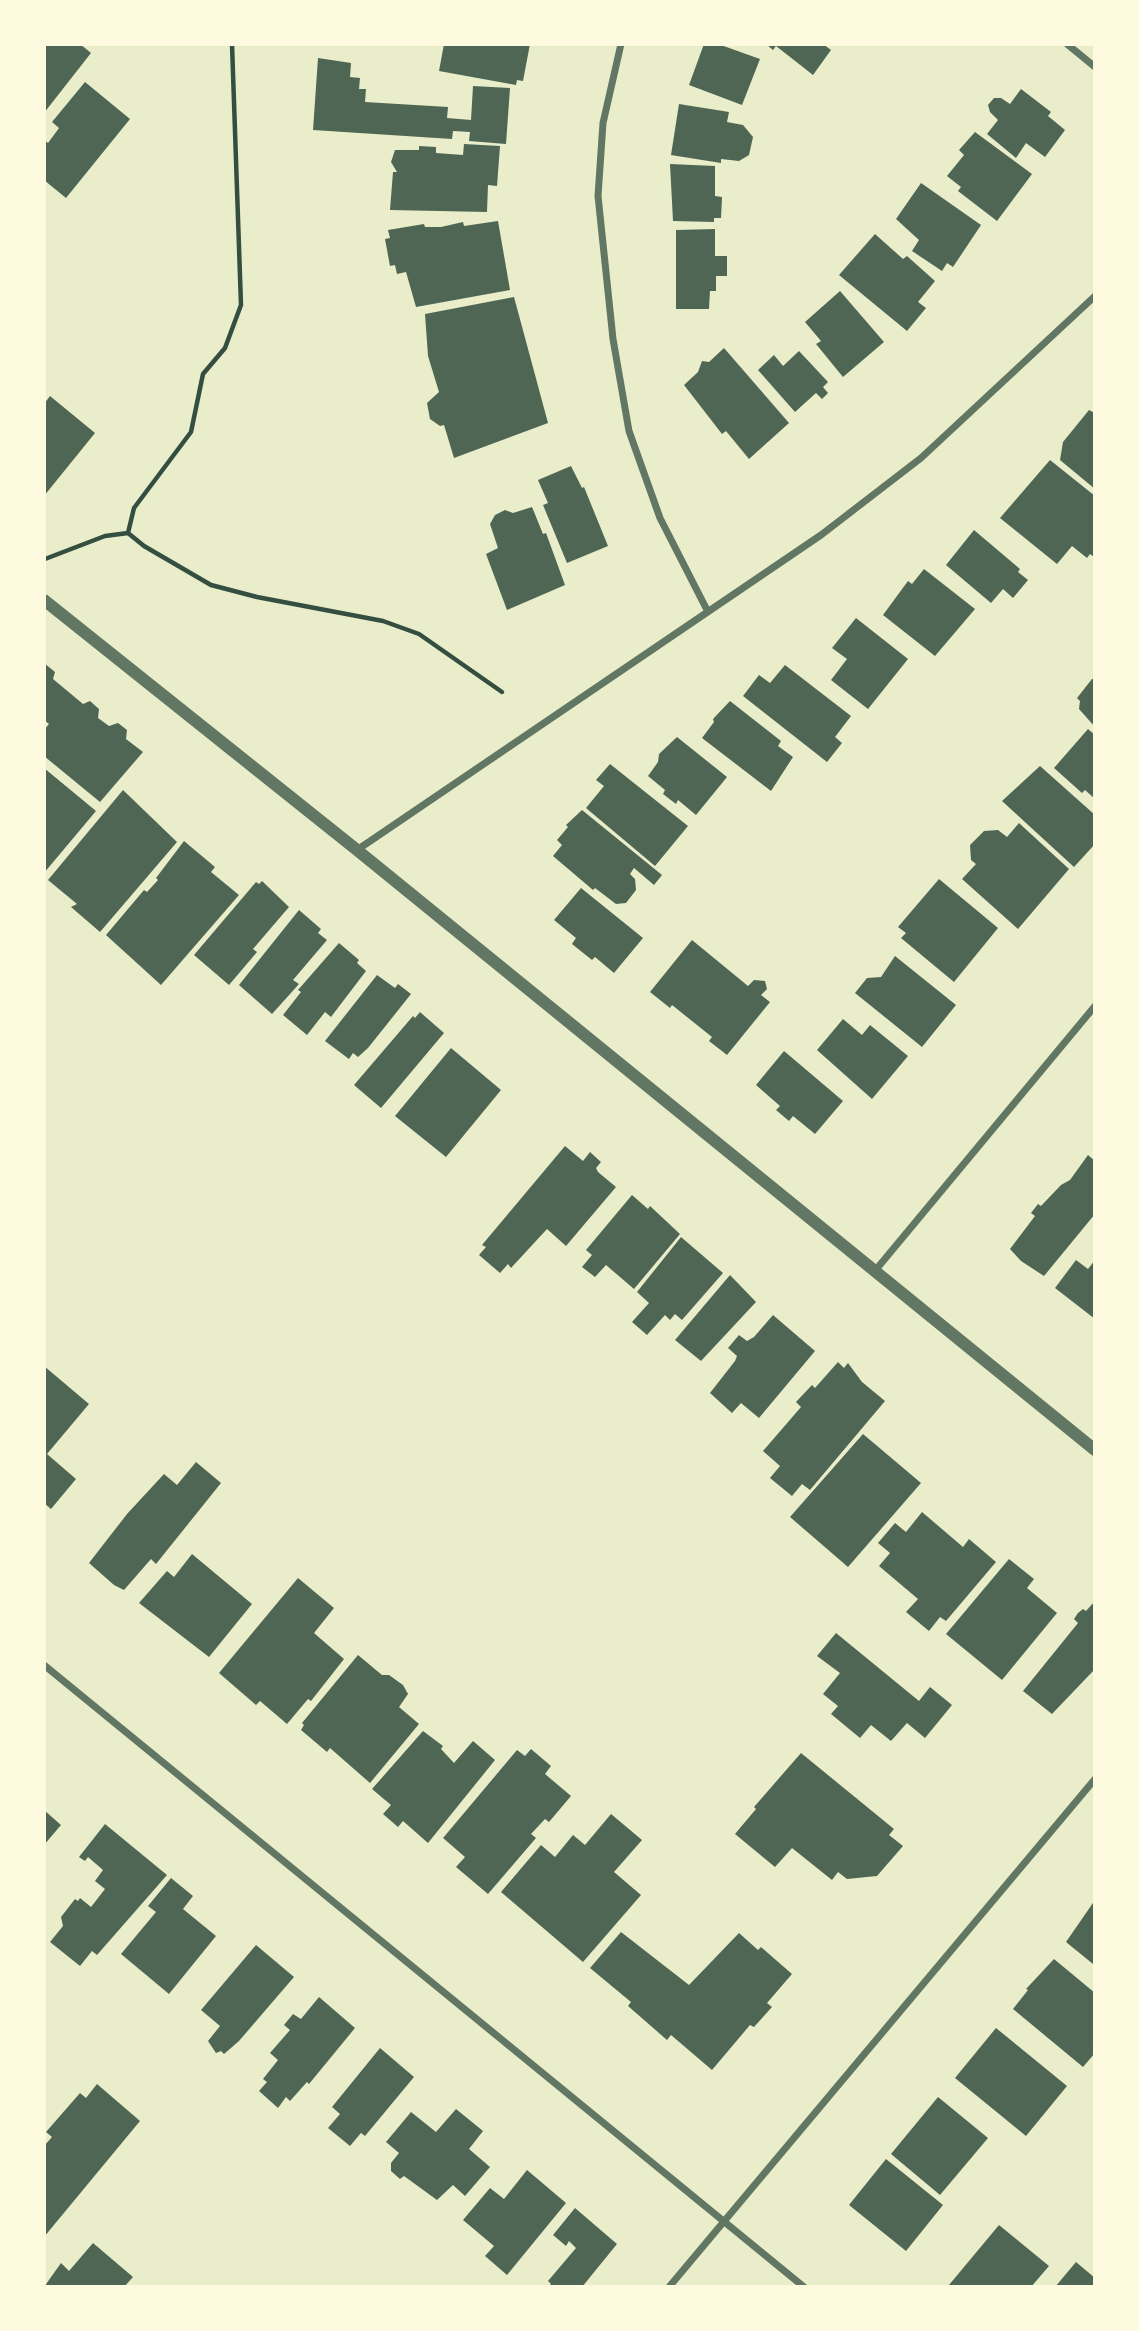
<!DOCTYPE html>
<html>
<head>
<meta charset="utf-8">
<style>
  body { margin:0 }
  #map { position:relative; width:1139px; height:2331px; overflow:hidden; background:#e9edc9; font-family:"Space Grotesk",sans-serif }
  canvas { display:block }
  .frame { position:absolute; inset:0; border:46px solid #fefae0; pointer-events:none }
</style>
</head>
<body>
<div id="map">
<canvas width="1139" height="2331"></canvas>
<div class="frame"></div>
</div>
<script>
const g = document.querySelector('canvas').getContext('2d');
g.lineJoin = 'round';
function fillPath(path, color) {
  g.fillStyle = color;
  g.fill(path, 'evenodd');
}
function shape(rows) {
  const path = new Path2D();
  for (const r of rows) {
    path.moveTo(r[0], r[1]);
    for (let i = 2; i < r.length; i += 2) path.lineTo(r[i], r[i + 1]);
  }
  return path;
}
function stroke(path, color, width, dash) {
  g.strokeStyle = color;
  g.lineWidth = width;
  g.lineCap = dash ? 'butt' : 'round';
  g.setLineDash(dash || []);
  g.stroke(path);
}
const building = shape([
  [44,44,80,44,91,53,44,113],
  [444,44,530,44,523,81,517,80,516,85,439,71],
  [704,44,718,44,760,59,742,105,689,85],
  [766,44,823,44,831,50,813,75,776,46,773,50],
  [318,58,351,63,350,77,360,78,359,89,366,89,365,102,448,107,447,118,471,120,473,86,510,88,506,144,469,141,470,132,453,131,452,139,313,130],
  [85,82,130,119,66,198,44,180,44,140,48,143,59,128,52,122],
  [1021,89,1051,112,1048,116,1065,130,1045,157,1026,143,1016,158,987,134,998,120,990,112,988,105,994,98,1001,98,1010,104],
  [679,104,729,112,727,122,743,125,753,137,749,155,739,161,721,159,721,163,671,155],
  [975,132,1032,174,997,221,958,191,961,187,947,176,964,155,959,150],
  [464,144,500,146,497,186,488,185,487,212,390,210,393,172,397,172,391,162,395,150,419,150,419,146,436,147,436,153,463,155],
  [670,164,715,166,715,196,722,197,721,218,714,218,714,222,673,221],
  [921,183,981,225,953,267,947,263,942,271,912,251,919,240,896,219],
  [498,221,510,290,416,307,406,272,397,274,395,265,390,266,385,239,390,238,388,230,424,224,425,227,441,227,463,222,464,226],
  [715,229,715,256,727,256,727,276,716,276,716,291,710,291,709,309,676,309,676,230],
  [875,234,903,259,907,256,935,281,918,302,926,308,907,331,839,275],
  [840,291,884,342,843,377,816,344,821,341,805,322],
  [514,297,548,423,454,458,444,425,440,426,430,419,427,403,439,392,428,356,425,314],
  [724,348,789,423,749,459,726,431,722,434,684,385,698,372,702,361,709,362],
  [799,351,828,382,823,387,828,393,822,399,816,393,795,412,758,370,774,355,783,366],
  [50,396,95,433,44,496,44,404],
  [1089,410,1095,413,1095,489,1060,460,1063,442],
  [1050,460,1095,496,1094,557,1090,554,1087,558,1072,546,1057,564,1000,518],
  [571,466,582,488,584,487,608,546,567,563,543,505,548,503,538,480],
  [532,507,543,534,546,533,565,585,507,610,486,554,498,548,490,524,495,515,505,510,513,513],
  [974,530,1020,569,1018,572,1028,580,1013,598,1003,589,991,603,946,565],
  [924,569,975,609,935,656,883,615,908,581,912,584],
  [856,618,908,659,868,709,831,680,847,659,832,648],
  [44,663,55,672,53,679,83,704,90,701,99,709,98,718,109,726,118,723,127,730,126,739,143,752,100,802,44,756,44,730,49,724,44,720],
  [785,665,851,716,835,737,842,743,827,762,743,696,759,675,770,683],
  [1092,679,1095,679,1095,727,1079,709,1080,701,1077,698],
  [730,701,781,741,778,746,793,757,771,791,702,738,714,722,713,719],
  [1088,729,1095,735,1095,799,1085,790,1082,793,1054,768],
  [677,737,727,777,696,815,678,800,676,804,663,794,665,790,648,776,658,762,659,754],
  [610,764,688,826,655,866,586,808,604,786,596,780],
  [1040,766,1095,815,1095,844,1074,867,1002,801],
  [44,768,96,811,44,873],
  [123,790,177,842,100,932,71,907,77,904,48,880],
  [582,810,662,875,654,885,634,868,630,874,635,879,636,890,626,903,616,904,595,888,593,890,553,856,562,845,557,840,568,827,566,825],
  [1019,823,1069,869,1018,929,962,879,976,864,971,860,970,845,984,831,998,830,1007,837],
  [184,841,215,867,211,872,239,895,161,985,106,935,144,890,147,892,158,880,156,878],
  [939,879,998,928,954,982,901,938,906,933,898,927],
  [262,881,289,907,253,949,257,952,229,985,194,955,256,882,259,884],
  [581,888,643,938,614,973,595,957,592,960,572,944,576,938,554,920],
  [299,910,321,929,318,933,327,940,293,980,299,984,272,1014,239,985],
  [692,940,748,986,754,980,765,981,767,989,761,995,770,1002,727,1055,709,1041,712,1037,672,1005,670,1008,650,992],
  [339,943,359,960,357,963,366,971,331,1017,325,1012,307,1035,283,1015,301,992,298,990],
  [895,956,956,1005,922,1047,855,993,867,978,881,977],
  [377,975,395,988,398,984,411,994,368,1048,358,1057,353,1053,349,1059,325,1041],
  [420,1012,444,1033,381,1108,354,1085,413,1016,415,1018],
  [843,1019,862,1035,870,1025,908,1056,872,1099,817,1050],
  [451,1048,501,1090,446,1157,395,1116],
  [784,1051,843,1101,815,1134,793,1116,789,1121,776,1110,780,1106,756,1085],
  [565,1146,583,1161,590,1152,601,1162,596,1168,598,1172,616,1187,566,1246,547,1229,511,1268,508,1264,500,1273,479,1255,486,1247,482,1245],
  [1088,1155,1095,1161,1095,1214,1044,1276,1021,1261,1010,1249,1035,1216,1031,1213,1038,1204,1041,1206,1061,1185,1070,1180],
  [632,1195,648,1209,650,1206,680,1234,634,1289,606,1265,595,1277,582,1267,592,1255,586,1250],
  [681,1237,723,1273,682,1320,675,1314,670,1320,665,1315,647,1335,632,1322,649,1303,637,1292],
  [1076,1260,1088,1269,1095,1260,1095,1319,1055,1288],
  [730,1275,756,1302,701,1361,675,1340],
  [773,1315,815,1351,759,1418,741,1403,732,1413,710,1393,735,1361,737,1356,728,1348,739,1335,747,1341,754,1337],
  [838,1362,844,1368,848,1363,862,1382,885,1401,810,1490,802,1484,792,1496,770,1478,780,1466,763,1451,801,1407,796,1402,812,1385,815,1388],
  [44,1366,89,1404,47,1454,76,1479,51,1509,44,1503],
  [863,1434,921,1483,848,1567,790,1517],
  [196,1462,221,1483,156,1564,151,1559,124,1590,114,1585,89,1563,127,1514,164,1474,177,1485],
  [922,1512,963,1547,969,1539,996,1562,946,1621,940,1617,929,1631,906,1612,918,1599,879,1566,890,1553,878,1543,895,1523,906,1532],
  [192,1554,252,1604,209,1657,139,1603,167,1571,174,1577],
  [1009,1559,1034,1579,1027,1588,1057,1613,1002,1680,946,1634],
  [298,1578,334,1608,314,1633,344,1659,311,1701,308,1699,287,1724,260,1701,256,1705,219,1673],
  [1095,1601,1095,1669,1052,1714,1023,1691,1078,1623,1074,1619,1078,1613,1083,1609,1086,1611],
  [836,1633,919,1701,930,1687,952,1705,925,1738,907,1723,891,1741,871,1725,860,1738,831,1714,838,1706,823,1694,840,1673,817,1656],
  [358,1655,382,1675,389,1675,403,1685,408,1694,399,1707,419,1724,370,1783,330,1748,327,1752,301,1730,304,1725,302,1723],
  [423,1731,443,1746,441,1749,454,1763,473,1741,495,1760,428,1843,403,1821,398,1827,383,1814,391,1805,372,1789],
  [531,1749,551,1766,545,1774,571,1796,549,1822,545,1819,531,1834,536,1838,488,1894,456,1867,465,1857,443,1838,517,1750,525,1756],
  [801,1753,894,1829,889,1835,903,1846,877,1876,847,1879,838,1872,832,1880,792,1848,775,1867,735,1834,756,1809,754,1807],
  [44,1810,61,1825,44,1845],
  [611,1814,642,1840,614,1872,641,1895,583,1962,501,1892,541,1845,555,1857,573,1835,585,1845],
  [105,1824,167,1875,97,1955,92,1951,80,1966,50,1942,63,1926,61,1917,75,1899,78,1901,80,1898,91,1907,105,1889,95,1881,103,1870,88,1857,85,1861,79,1857],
  [171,1878,193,1896,183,1909,216,1936,169,1994,121,1954,156,1912,148,1906],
  [1095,1900,1095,1961,1093,1964,1066,1942],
  [621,1932,689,1985,739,1933,758,1950,761,1947,792,1974,767,2003,772,2007,754,2027,750,2025,712,2070,671,2035,667,2040,628,2006,631,2002,590,1968],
  [256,1945,294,1977,239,2041,224,2054,221,2051,216,2053,208,2041,220,2026,201,2010],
  [1054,1959,1095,1993,1095,2053,1083,2067,1013,2009,1028,1990,1026,1989],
  [319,1997,355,2028,309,2084,307,2082,290,2101,286,2097,278,2108,259,2091,267,2082,263,2079,278,2060,270,2053,290,2030,284,2025,293,2014,301,2019],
  [996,2028,1067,2086,1026,2136,955,2078],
  [380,2048,414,2077,365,2136,361,2133,350,2146,328,2128,340,2114,332,2107],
  [97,2084,140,2121,44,2237,44,2146,52,2137,46,2132,80,2093,86,2098],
  [938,2097,988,2138,940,2195,891,2154],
  [456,2109,483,2131,469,2149,490,2167,465,2196,453,2185,437,2200,404,2176,400,2179,391,2171,391,2163,399,2153,386,2142,411,2112,436,2132],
  [886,2159,943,2205,906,2251,849,2205],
  [527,2170,566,2203,507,2275,485,2256,494,2246,463,2220,490,2188,504,2199],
  [575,2208,617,2244,582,2287,548,2287,551,2284,548,2281,576,2248,569,2241,566,2246,553,2235],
  [999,2225,1049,2266,1031,2287,952,2287,949,2285],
  [93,2243,133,2277,124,2287,44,2287,61,2263,69,2271],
  [1076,2262,1095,2278,1095,2287,1055,2287]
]);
const path = shape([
  [128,533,134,508,191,432,203,374,225,348,241,305,232,44],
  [45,559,105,536,128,533,144,546,211,585,257,597,383,621,419,634,502,692]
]);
const minor = shape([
  [621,44,603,123,598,196,613,339,629,431,660,518,707,610],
  [1067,44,1095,67],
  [357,850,821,535,921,458,1095,296],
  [874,1272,1095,1006],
  [44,1665,804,2287],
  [669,2287,1095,1779]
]);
const tertiary = shape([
  [44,600,357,850,1095,1450]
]);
fillPath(building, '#4f6655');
stroke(path, '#344e41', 4.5);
stroke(minor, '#617663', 7);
stroke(tertiary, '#617663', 12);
</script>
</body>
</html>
